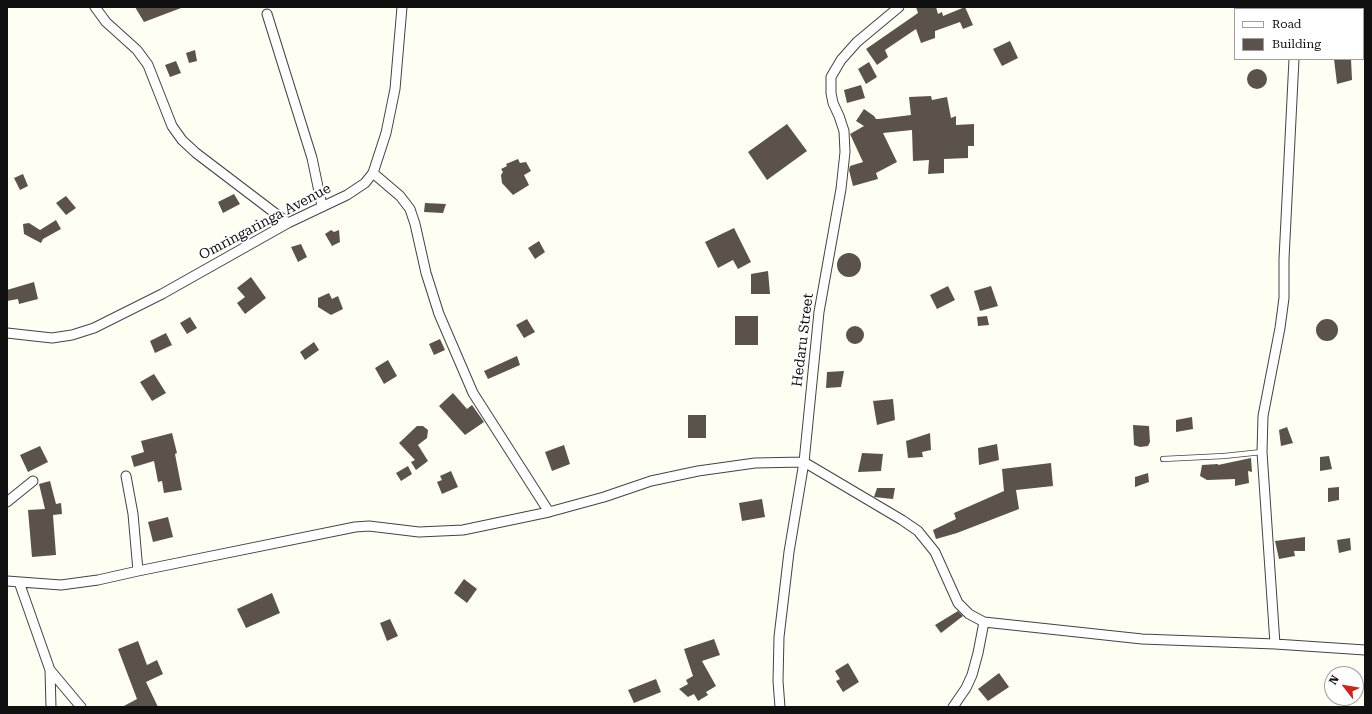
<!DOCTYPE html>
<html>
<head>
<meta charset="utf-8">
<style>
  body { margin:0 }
  #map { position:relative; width:1372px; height:714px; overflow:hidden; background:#fffef3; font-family:"Roboto Serif",serif }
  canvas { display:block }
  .frame { position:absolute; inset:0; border:8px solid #101010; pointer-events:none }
  .legend { position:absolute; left:1234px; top:8px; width:130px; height:52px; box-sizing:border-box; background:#fff; border:1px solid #9f9f9f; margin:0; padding:5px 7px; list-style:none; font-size:12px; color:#101010 }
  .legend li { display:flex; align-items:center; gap:8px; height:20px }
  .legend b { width:20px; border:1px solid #9f9f9f }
  .north { position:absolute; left:1324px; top:666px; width:40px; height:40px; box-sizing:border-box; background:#fff; border:1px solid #9f9f9f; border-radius:50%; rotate:301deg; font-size:11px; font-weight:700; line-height:16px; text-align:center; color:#101010 }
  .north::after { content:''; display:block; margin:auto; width:14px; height:18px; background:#ce221a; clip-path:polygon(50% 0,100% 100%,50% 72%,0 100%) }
</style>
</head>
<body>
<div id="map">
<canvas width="1372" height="714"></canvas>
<div class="frame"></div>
<ul class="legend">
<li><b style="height:5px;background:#fff"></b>Road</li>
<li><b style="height:11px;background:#5a524b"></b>Building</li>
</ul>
<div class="north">N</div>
</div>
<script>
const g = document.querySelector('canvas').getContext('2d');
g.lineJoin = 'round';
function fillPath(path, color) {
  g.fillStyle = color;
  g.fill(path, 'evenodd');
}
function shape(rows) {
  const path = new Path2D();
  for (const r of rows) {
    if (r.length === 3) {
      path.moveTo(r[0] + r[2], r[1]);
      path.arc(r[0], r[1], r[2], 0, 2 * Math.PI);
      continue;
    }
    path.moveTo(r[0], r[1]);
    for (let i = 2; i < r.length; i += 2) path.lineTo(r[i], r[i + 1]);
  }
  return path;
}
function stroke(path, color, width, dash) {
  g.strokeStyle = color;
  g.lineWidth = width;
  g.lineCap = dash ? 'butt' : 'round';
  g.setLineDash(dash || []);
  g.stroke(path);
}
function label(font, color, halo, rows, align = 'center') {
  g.font = font + ' "Roboto Serif",serif';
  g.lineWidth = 4;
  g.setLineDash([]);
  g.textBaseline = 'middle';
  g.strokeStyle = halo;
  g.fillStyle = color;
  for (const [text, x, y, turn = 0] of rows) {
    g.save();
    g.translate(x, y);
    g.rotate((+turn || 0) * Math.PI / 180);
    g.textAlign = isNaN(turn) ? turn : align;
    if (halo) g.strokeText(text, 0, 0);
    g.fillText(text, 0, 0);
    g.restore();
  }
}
const building = shape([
  [135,7,181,7,181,8,144,22],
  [916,7,936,7,938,14,942,12,943,16,965,7,973,25,963,29,960,22,935,31,935,38,921,43,916,29,885,50,888,57,877,65,866,49,918,13],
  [1010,41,1018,58,1002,66,993,49],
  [195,50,197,61,189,63,186,53],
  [1334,59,1351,59,1352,80,1337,84],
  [176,61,181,73,170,77,165,65],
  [869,62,877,77,866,84,858,69],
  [1257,79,10],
  [861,85,865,98,847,103,844,90],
  [931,96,932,100,947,97,951,118,956,116,956,125,974,124,974,146,968,146,968,158,944,159,944,173,928,174,929,160,913,161,912,130,883,133,897,162,876,173,878,179,853,186,849,170,850,166,863,162,850,134,864,126,856,121,864,109,874,116,876,119,879,119,911,115,909,97],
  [787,124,807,151,767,180,748,152],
  [518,159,520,163,526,162,531,171,524,175,529,185,513,195,502,183,501,175,503,172,501,169,507,166,506,164],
  [23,174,28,186,20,190,14,178],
  [234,194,240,204,223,213,218,202],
  [66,196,76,208,66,215,56,203],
  [425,203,446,204,443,213,424,212],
  [56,220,61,229,43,239,41,243,24,234,23,224,29,223,40,230],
  [734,228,751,262,738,269,733,260,718,268,705,242],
  [331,230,334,232,339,230,340,242,332,246,325,234],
  [539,241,545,252,535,259,528,248],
  [301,244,307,257,298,262,291,247],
  [849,265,12],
  [768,271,770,294,751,294,751,274],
  [251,277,266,298,245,314,237,303,245,297,237,288],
  [34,282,38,299,19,304,18,299,7,301,7,290],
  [948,286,955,300,937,309,930,295],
  [991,286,998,306,980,311,974,291],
  [329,293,332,299,338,296,343,309,331,315,318,307,318,298],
  [735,316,758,316,758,345,735,345],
  [987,316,989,325,978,326,977,317],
  [190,317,197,328,187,334,180,323],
  [1327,330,11],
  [527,319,535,332,524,338,516,325],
  [855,335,9],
  [166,333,172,345,155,353,150,341],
  [440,339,445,350,434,355,429,344],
  [314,342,319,350,305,360,300,352],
  [517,356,520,365,488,379,484,371],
  [388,360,397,376,384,384,375,368],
  [844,371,841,387,826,388,827,372],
  [154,374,166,393,152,401,140,382],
  [453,393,467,409,472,405,484,422,465,435,439,406],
  [893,399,895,420,877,425,873,401],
  [688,415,706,415,706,438,688,438],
  [1192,417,1193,429,1176,432,1176,420],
  [1133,425,1149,426,1150,442,1148,446,1140,447,1134,445],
  [417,426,423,426,428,430,427,438,418,445,428,461,416,470,411,462,415,460,399,443],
  [1287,427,1293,443,1281,446,1279,430],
  [172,433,177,453,175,454,182,490,164,493,162,481,158,482,154,461,134,467,131,456,144,452,141,441],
  [930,433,931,450,922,452,923,457,908,458,906,441],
  [997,444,999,460,979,465,978,448],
  [564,445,570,464,552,471,545,452],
  [40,446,48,462,28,472,20,455],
  [862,453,883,454,881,471,858,472],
  [1329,456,1332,469,1320,471,1320,457],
  [1251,458,1252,472,1248,471,1249,483,1235,486,1235,479,1207,480,1200,476,1202,465,1218,464,1218,465],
  [1051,463,1053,486,1016,490,1019,509,957,533,936,539,933,530,956,519,954,513,1004,491,1002,469],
  [408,466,412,474,401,481,396,473],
  [451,471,458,487,442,494,437,482,442,480,440,476],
  [1148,473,1149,482,1135,487,1135,477],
  [50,481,56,504,61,503,62,514,53,515,56,555,32,557,28,510,45,509,39,484],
  [1339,487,1339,500,1328,502,1328,488],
  [877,488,895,488,893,499,874,497],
  [762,499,765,517,742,521,739,503],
  [168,517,173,537,153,542,148,522],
  [1305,537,1305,551,1294,551,1295,556,1279,559,1275,541],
  [1350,538,1351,550,1339,553,1337,540],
  [464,579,477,589,467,603,454,593],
  [272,593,280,613,246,628,237,609],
  [958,611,963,616,941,633,935,625],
  [390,619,398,636,387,641,380,623],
  [714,639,720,655,702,661,716,686,706,692,708,695,698,701,694,694,688,697,679,689,688,684,686,680,693,676,684,649],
  [138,641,147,665,157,660,163,674,146,682,158,707,122,707,137,699,118,649],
  [848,663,859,682,843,692,836,681,840,679,835,671],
  [999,673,1009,687,988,701,978,689],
  [656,679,661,692,634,703,628,690]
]);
const service = shape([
  [1163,459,1224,456,1262,452]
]);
const minor = shape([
  [95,7,106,22,137,50,148,65,172,126,182,140,196,153,288,223],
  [1292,7,1293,9],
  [267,14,312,158,322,206],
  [373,173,400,196,410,209,415,224,426,273,439,314,473,393,549,512],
  [7,333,52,338,72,335,94,328,162,294,288,223,347,195,365,183,373,173,386,133,395,89,402,7],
  [126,476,133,514,138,571],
  [7,502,33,481],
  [7,581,61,585,98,580,138,571,355,527,369,526,419,532,463,530,549,512,604,497,651,481,698,471,755,463,804,462,902,520,918,531,935,552,958,603,969,614,984,622,1142,639,1275,644,1365,650],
  [19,582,50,670,51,707],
  [1275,644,1262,452,1263,416,1280,328,1284,298,1284,259,1294,59],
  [50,670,81,707],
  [780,707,778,681,779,637,789,552,804,462,819,312,841,189,845,152,844,131,839,116,833,103,831,93,831,77,841,60,857,42,899,7],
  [953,707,966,688,972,675,978,653,984,622]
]);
const streetNames = [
  ["Omringaringa Avenue",265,222,-28],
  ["Hedaru Street",803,340,-83]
];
fillPath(building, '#5a524b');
stroke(service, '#434343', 6);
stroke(minor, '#434343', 11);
stroke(service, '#fff', 4.5);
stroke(minor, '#fff', 9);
label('14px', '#101010', '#fff', streetNames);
</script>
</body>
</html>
